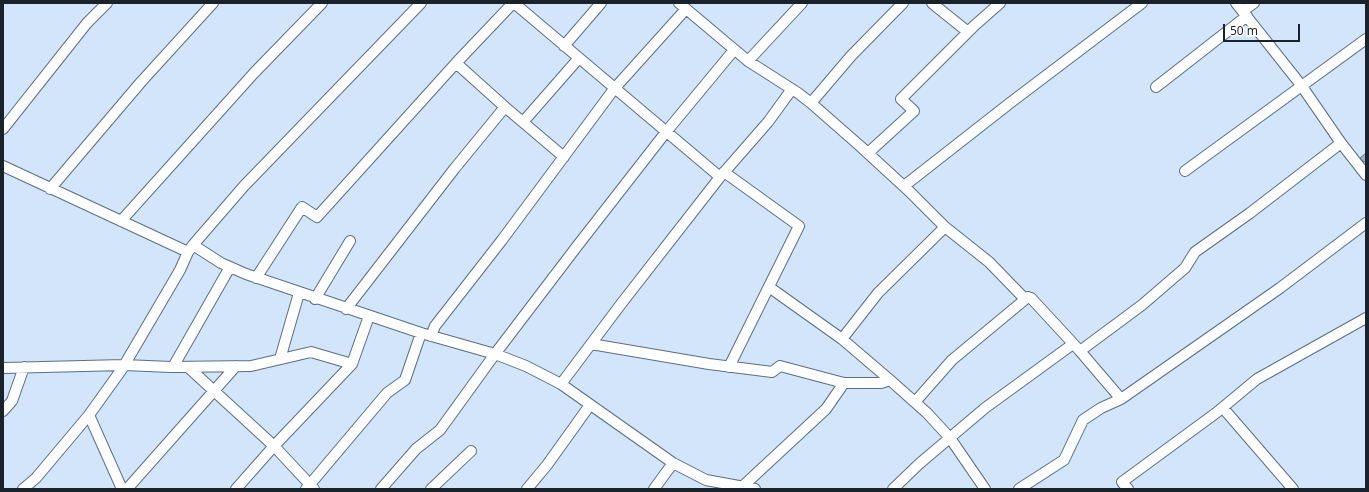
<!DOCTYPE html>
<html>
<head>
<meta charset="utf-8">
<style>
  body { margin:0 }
  #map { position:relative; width:1369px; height:492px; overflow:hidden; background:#d2e5fa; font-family:"Noto Sans",sans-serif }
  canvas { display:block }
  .frame { position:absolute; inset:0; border:4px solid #1a222c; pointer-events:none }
  .scale { position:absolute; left:1223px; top:24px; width:77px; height:18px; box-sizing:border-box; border:2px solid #1a222c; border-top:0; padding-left:5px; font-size:12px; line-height:14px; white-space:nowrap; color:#1a222c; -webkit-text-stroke:3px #fff; paint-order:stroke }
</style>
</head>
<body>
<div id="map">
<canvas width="1369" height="492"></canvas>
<div class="frame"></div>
<div class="scale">50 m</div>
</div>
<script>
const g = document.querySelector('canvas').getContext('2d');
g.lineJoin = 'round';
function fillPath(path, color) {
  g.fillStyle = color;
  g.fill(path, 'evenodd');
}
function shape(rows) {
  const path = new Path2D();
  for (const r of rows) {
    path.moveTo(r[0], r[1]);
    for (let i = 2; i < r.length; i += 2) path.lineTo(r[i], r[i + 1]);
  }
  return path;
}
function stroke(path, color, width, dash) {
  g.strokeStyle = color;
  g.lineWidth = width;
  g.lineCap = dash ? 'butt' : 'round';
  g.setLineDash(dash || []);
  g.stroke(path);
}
const building = shape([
  [1366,153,1366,161,1364,162,1360,158,1366,153]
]);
const street = shape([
  [514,3,720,177],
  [679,3,748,61,798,93,811,103,860,146,909,191,945,227,989,262,1023,297,1031,298,1080,351,1121,399,1101,408,1083,420,1064,460,1019,489],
  [932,3,968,32],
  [1243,11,1254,3],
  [564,46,601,3],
  [748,61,802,3],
  [456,63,505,107,564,157],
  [1156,87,1247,16],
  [811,103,851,56,903,3],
  [523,122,579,58],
  [3,129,87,23,107,3],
  [1341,143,1366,175],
  [868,153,914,111,901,99,974,26,1000,3],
  [3,166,188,252],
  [1185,171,1366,39],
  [724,172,799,226,729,367],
  [904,186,1010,103,1142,3],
  [50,189,141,82,213,3],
  [121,221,254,73,322,3],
  [193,245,221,263,246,274,421,333,495,354,526,366,561,384,673,463,706,480,755,489],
  [256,278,302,207,317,217,456,63,513,3],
  [769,287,842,339,890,380],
  [315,299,350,241],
  [346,309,455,168,505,107],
  [431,336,435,326,502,240,614,89,686,9],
  [842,339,878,293,945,227],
  [591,344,709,364,772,372,780,366,844,383,881,383,890,380,927,413,950,438,985,489],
  [1080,351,1142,305,1185,268,1195,252,1250,213,1341,143,1301,85,1236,3],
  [280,359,299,293],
  [173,367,230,267],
  [188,367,274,446,314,489],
  [3,368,124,365,171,367,251,366,311,352,352,364],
  [561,384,621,304,720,177,768,122,792,89],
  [1121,399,1280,288,1366,223],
  [915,402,952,360,1028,297],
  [1223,408,1293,489],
  [3,411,12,401,24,367],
  [89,415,122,489],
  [742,487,826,409,844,383],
  [23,489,36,478,89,415,122,369,180,270,188,252,193,245,244,186,421,3],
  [127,489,236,366],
  [236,489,274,446,352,364,369,316],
  [306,489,387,393,405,380,421,333],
  [381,489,416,449,440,430,495,354,578,245,666,132,734,50],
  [431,489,471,451],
  [527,489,547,465,590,405],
  [654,489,673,463],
  [893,489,919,464,985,408,1073,344],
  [1128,489,1122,482,1216,413,1257,379,1366,318]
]);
fillPath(building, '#9bb1ca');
stroke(building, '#62778e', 1);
stroke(street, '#5a6f86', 12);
stroke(street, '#fff', 10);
</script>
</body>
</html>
